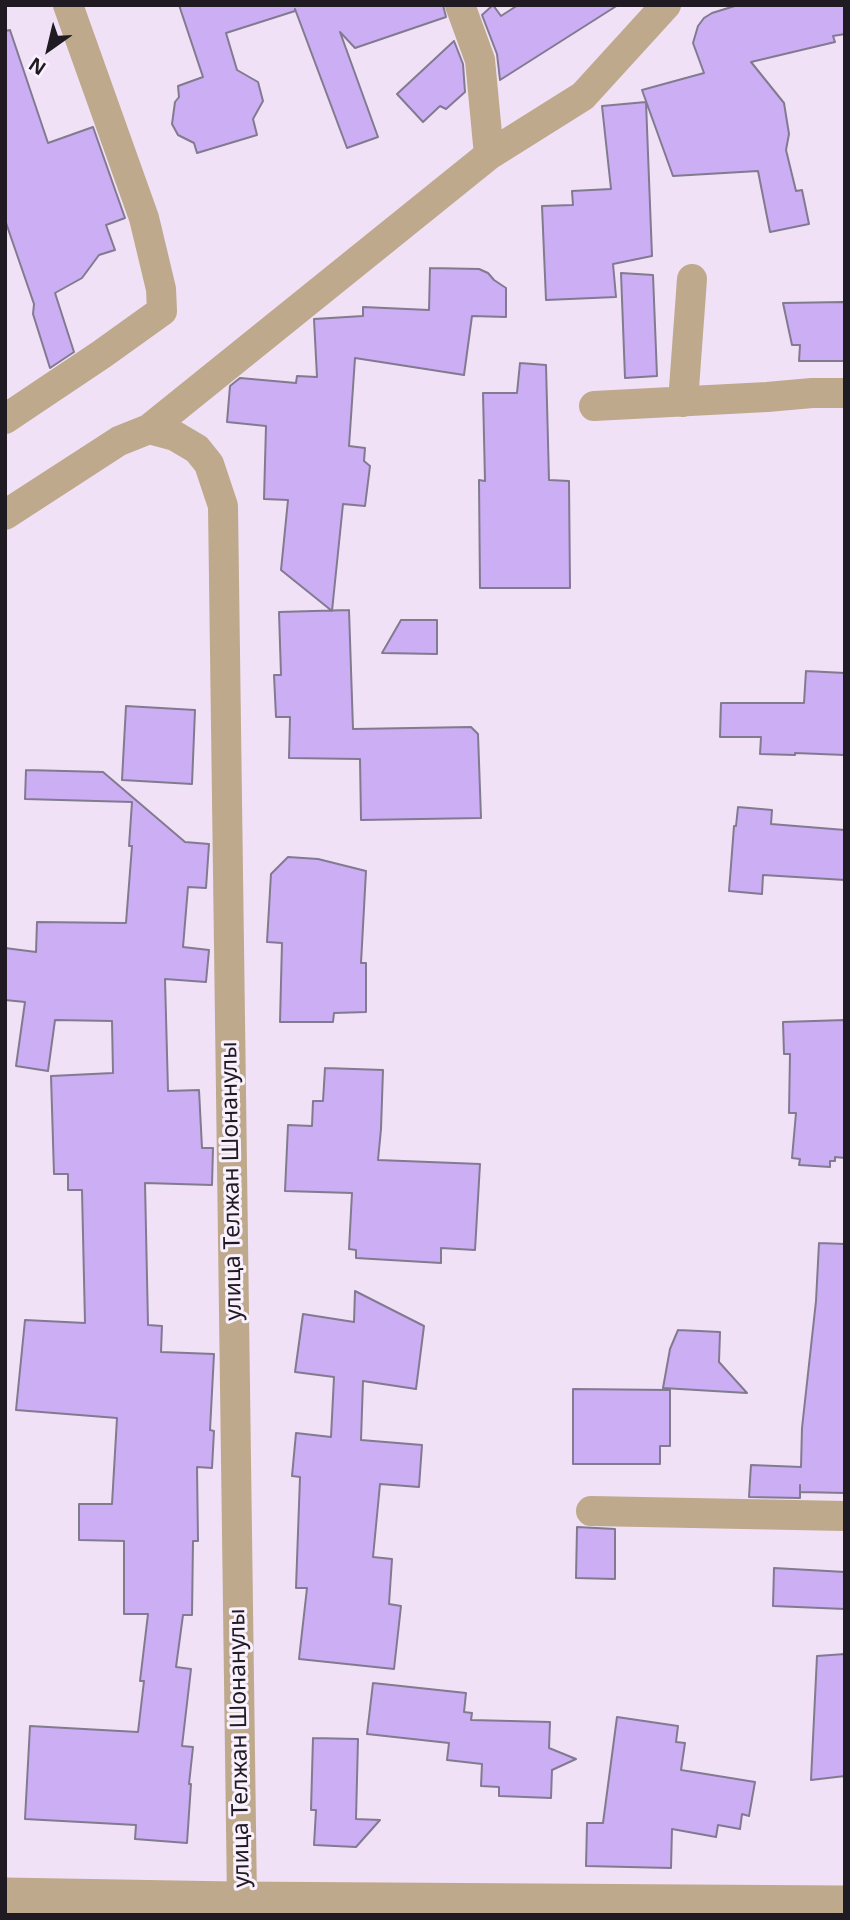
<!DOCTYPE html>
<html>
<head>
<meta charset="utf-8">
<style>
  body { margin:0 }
  #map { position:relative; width:850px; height:1920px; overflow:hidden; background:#f0e1f7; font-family:"Noto Sans",sans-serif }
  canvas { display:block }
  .frame { position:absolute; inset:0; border:7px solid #201b22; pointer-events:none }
  .north { position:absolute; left:14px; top:14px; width:70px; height:70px; -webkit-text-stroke:5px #faf1fe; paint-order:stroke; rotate:214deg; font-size:19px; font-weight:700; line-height:28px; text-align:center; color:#201b22 }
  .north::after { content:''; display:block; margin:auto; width:24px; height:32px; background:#201b22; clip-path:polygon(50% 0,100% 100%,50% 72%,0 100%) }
</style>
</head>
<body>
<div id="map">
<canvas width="850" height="1920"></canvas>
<div class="frame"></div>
<div class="north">N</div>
</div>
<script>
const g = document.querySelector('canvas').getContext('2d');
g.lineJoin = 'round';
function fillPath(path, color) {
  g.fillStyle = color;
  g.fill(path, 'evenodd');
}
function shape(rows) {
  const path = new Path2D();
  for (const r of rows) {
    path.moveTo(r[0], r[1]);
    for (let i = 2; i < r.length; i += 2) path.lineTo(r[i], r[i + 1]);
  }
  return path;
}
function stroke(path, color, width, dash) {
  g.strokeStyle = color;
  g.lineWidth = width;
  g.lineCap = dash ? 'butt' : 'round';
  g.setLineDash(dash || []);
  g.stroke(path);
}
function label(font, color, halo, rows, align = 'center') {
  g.font = font + ' "Noto Sans",sans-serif';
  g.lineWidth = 6;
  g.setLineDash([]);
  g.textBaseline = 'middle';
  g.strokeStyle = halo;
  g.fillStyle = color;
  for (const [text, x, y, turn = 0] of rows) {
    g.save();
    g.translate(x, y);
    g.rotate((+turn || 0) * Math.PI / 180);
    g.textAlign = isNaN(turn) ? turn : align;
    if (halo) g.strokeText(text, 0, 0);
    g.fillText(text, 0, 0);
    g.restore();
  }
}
const building = shape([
  [179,5,443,5,446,17,355,48,340,32,378,137,347,148,295,9,295,11,226,33,237,70,258,82,263,101,253,119,257,135,197,153,194,143,178,135,172,124,175,102,179,97,178,86,203,77,179,5],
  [493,5,501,16,518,5,618,5,500,80,497,54,482,15,493,5],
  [738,5,845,5,845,34,833,36,835,42,751,62,784,103,789,134,786,150,796,191,802,190,809,224,770,232,758,171,673,176,642,90,704,73,693,43,698,26,704,18,712,13,738,5],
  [10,30,48,143,93,127,125,218,106,225,115,250,99,255,82,278,55,293,74,352,50,368,33,314,34,304,5,220,5,31,10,30],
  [454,41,463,64,465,92,446,109,440,106,423,122,397,94,454,41],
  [646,102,652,256,613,264,616,297,546,300,542,206,573,205,572,191,611,189,602,106,646,102],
  [430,268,479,269,488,273,494,280,506,288,506,317,472,316,464,375,355,358,349,446,365,448,364,461,370,466,365,506,343,504,332,611,281,570,288,500,264,499,266,426,227,422,230,386,240,378,296,383,297,376,317,377,314,319,363,316,363,307,429,310,430,268],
  [621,273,653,275,657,376,625,378,621,273],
  [844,302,844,361,799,361,800,345,792,345,783,303,844,302],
  [520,363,546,365,549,480,569,481,570,588,480,588,479,480,485,481,483,393,517,393,520,363],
  [349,610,353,729,471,727,478,734,481,818,361,820,360,759,289,758,290,717,276,717,274,675,281,675,279,612,349,610],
  [401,620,437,620,437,654,382,653,401,620],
  [806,671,845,673,845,755,795,753,795,755,760,754,761,737,720,737,721,703,804,703,806,671],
  [126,706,195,710,192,784,122,780,126,706],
  [26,770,103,772,185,842,209,844,206,888,188,887,183,947,209,950,206,982,165,979,168,1091,199,1090,202,1148,213,1148,212,1185,145,1183,148,1325,162,1326,161,1352,214,1354,210,1430,214,1431,212,1468,197,1467,198,1541,193,1541,192,1615,183,1615,176,1667,191,1669,182,1746,193,1747,189,1784,191,1784,187,1843,135,1839,136,1825,25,1819,30,1726,138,1732,144,1681,140,1681,148,1614,124,1614,124,1541,79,1540,79,1504,112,1504,117,1418,16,1410,25,1320,85,1323,82,1190,68,1190,68,1174,54,1174,51,1076,113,1073,112,1021,55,1020,48,1071,16,1066,25,1002,5,1000,5,948,36,952,37,922,126,923,132,846,129,846,132,802,25,799,26,770],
  [738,807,772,810,771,824,845,830,845,880,763,875,762,894,729,891,734,826,736,826,738,807],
  [288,857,318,859,366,871,361,963,366,963,366,1012,334,1013,333,1022,280,1022,282,943,267,942,271,874,288,857],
  [845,1020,845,1158,835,1157,835,1161,830,1161,830,1167,799,1165,800,1159,792,1158,796,1113,789,1113,790,1054,784,1054,783,1022,845,1020],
  [325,1068,383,1070,381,1129,378,1160,480,1164,475,1250,441,1248,441,1263,356,1258,356,1250,349,1249,352,1193,285,1191,288,1125,312,1126,313,1101,323,1101,325,1068],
  [819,1243,845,1244,845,1493,800,1492,800,1485,800,1498,749,1497,751,1465,801,1467,802,1428,816,1301,819,1243],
  [355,1291,424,1326,416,1389,363,1381,361,1440,422,1445,419,1487,380,1484,373,1557,392,1559,389,1604,401,1606,394,1669,299,1659,307,1588,296,1588,300,1477,292,1476,296,1433,331,1437,334,1377,295,1372,303,1314,354,1322,355,1291],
  [678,1330,720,1332,719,1362,747,1393,663,1388,670,1349,678,1330],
  [573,1389,670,1390,670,1446,660,1446,660,1464,573,1464,573,1389],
  [577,1527,615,1529,615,1579,576,1578,577,1527],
  [774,1568,845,1572,845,1609,773,1606,774,1568],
  [845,1654,845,1776,811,1780,817,1656,845,1654],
  [373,1683,466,1693,464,1712,472,1713,471,1720,550,1722,549,1748,576,1759,552,1770,551,1798,499,1796,499,1787,481,1786,482,1764,447,1760,449,1743,367,1734,373,1683],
  [617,1717,678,1726,676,1742,685,1743,681,1770,755,1782,749,1816,742,1814,740,1829,718,1825,716,1837,672,1829,671,1868,586,1866,587,1823,603,1823,617,1717],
  [313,1738,358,1739,356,1819,380,1820,356,1847,314,1845,316,1810,311,1810,313,1738]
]);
const minor = shape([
  [460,5,480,60,489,155],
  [683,402,692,279],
  [594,406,767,397,812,393,845,393],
  [5,419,102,354,162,311,161,289,144,218,68,5],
  [149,429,489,155,583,96,666,5],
  [5,515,119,441,149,429,175,436,197,449,209,464,223,506,242,1900],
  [591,1511,845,1516]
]);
const tertiary = shape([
  [5,1896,234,1900,845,1904]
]);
const streetNames = [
  ["улица Телжан Шонанулы",232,1181,-91],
  ["улица Телжан Шонанулы",240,1748,-91]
];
fillPath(building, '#ccaef5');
stroke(building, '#827a8f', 2);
stroke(minor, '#bea98c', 30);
stroke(tertiary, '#bea98c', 37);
label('23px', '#201b22', '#faf1fe', streetNames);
</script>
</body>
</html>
